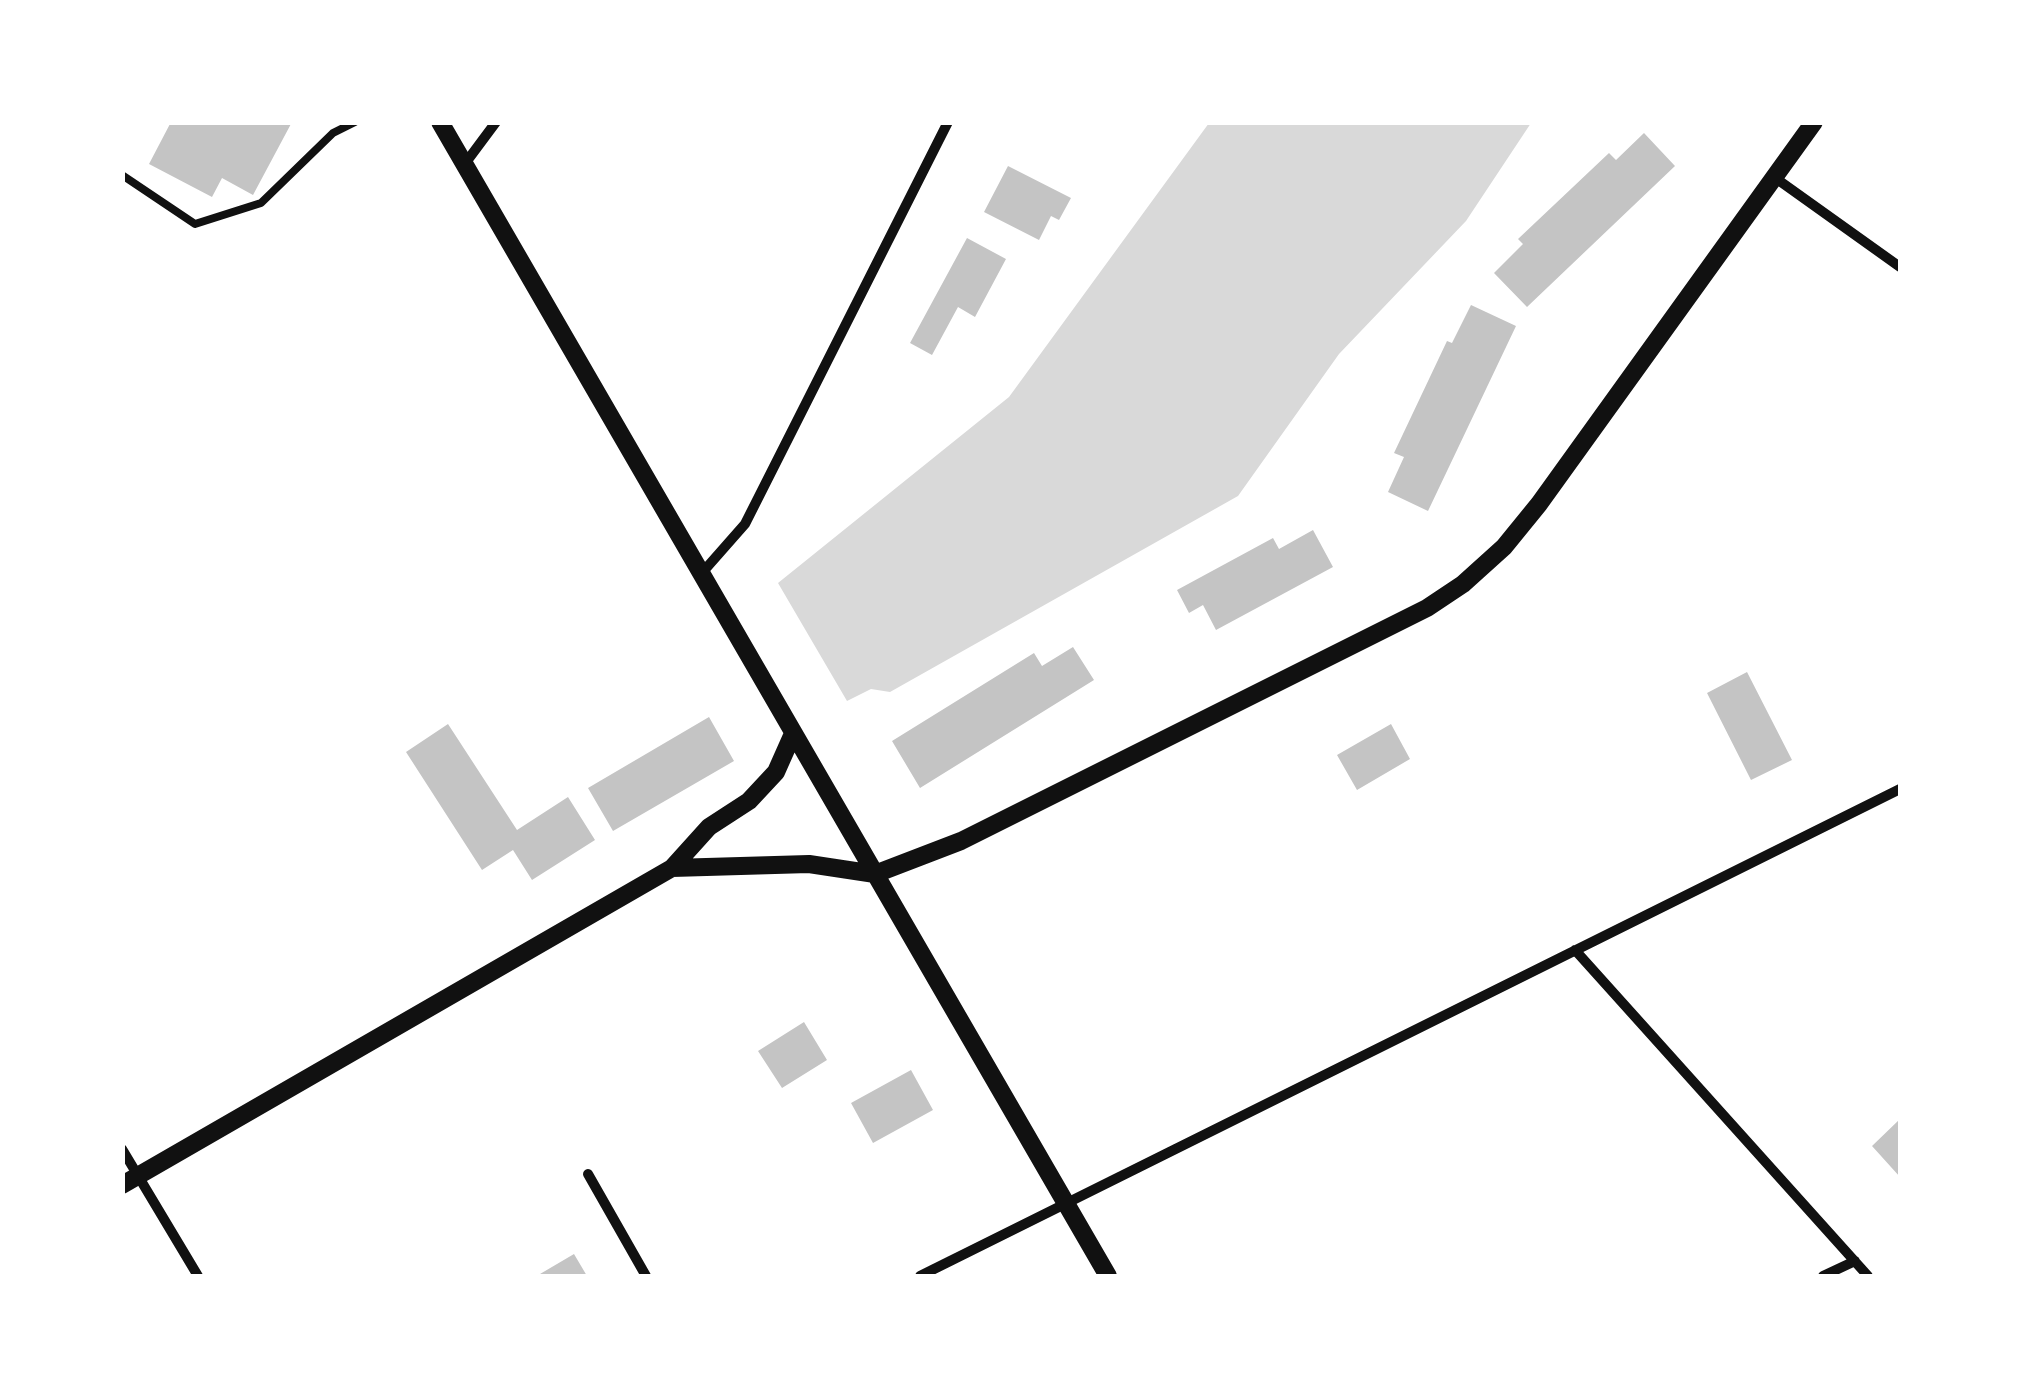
<!DOCTYPE html>
<html>
<head>
<meta charset="utf-8">
<style>
  body { margin:0 }
  #map { position:relative; width:2023px; height:1399px; overflow:hidden; background:#fff; font-family:"Exo 2",sans-serif }
  canvas { display:block }
  .frame { position:absolute; inset:0; border:125px solid #fff; pointer-events:none }
</style>
</head>
<body>
<div id="map">
<canvas width="2023" height="1399"></canvas>
<div class="frame"></div>
</div>
<script>
const g = document.querySelector('canvas').getContext('2d');
g.lineJoin = 'round';
function fillPath(path, color) {
  g.fillStyle = color;
  g.fill(path, 'evenodd');
}
function shape(rows) {
  const path = new Path2D();
  for (const r of rows) {
    path.moveTo(r[0], r[1]);
    for (let i = 2; i < r.length; i += 2) path.lineTo(r[i], r[i + 1]);
  }
  return path;
}
function stroke(path, color, width, dash) {
  g.strokeStyle = color;
  g.lineWidth = width;
  g.lineCap = dash ? 'butt' : 'round';
  g.setLineDash(dash || []);
  g.stroke(path);
}
const water = shape([
  [1209,123,1531,123,1466,221,1339,354,1238,496,890,692,871,689,847,701,778,583,1009,397]
]);
const building = shape([
  [171,122,292,122,253,195,222,178,212,197,149,164],
  [1644,133,1675,166,1527,307,1494,273,1523,244,1518,239,1609,153,1616,160],
  [1008,166,1071,198,1059,220,1051,216,1039,240,984,212],
  [967,238,1006,259,975,317,958,307,932,355,910,343],
  [1471,305,1516,326,1428,511,1388,492,1404,457,1394,453,1447,341,1452,343],
  [1313,530,1333,567,1216,630,1203,605,1189,613,1177,590,1273,538,1279,549],
  [1073,647,1094,680,920,788,892,741,1034,653,1042,666],
  [1747,672,1792,760,1751,780,1707,693],
  [709,717,734,761,613,831,588,788],
  [448,724,517,830,568,797,595,840,532,880,513,850,482,870,406,752],
  [1391,724,1410,759,1357,790,1337,755],
  [804,1022,827,1060,782,1088,758,1051],
  [911,1070,933,1110,873,1143,851,1103],
  [1900,1119,1900,1177,1872,1146],
  [574,1254,587,1276,542,1276,540,1274]
]);
const service = shape([
  [122,175,195,224,261,203,333,133,355,122]
]);
const minor = shape([
  [464,165,496,122],
  [1774,177,1900,267],
  [701,574,745,524,948,122],
  [1575,950,1868,1276],
  [122,1149,198,1276],
  [588,1174,646,1276],
  [920,1276,1900,789],
  [1823,1276,1855,1261]
]);
const tertiary = shape([
  [440,122,1108,1276],
  [672,868,809,864,875,874,961,841,1427,608,1463,584,1504,547,1539,504,1814,122],
  [122,1185,672,868,709,827,749,801,776,772,792,736]
]);
fillPath(water, '#d9d9d9');
fillPath(building, '#c4c4c4');
stroke(service, '#111', 8);
stroke(minor, '#111', 10);
stroke(tertiary, '#111', 18);
</script>
</body>
</html>
